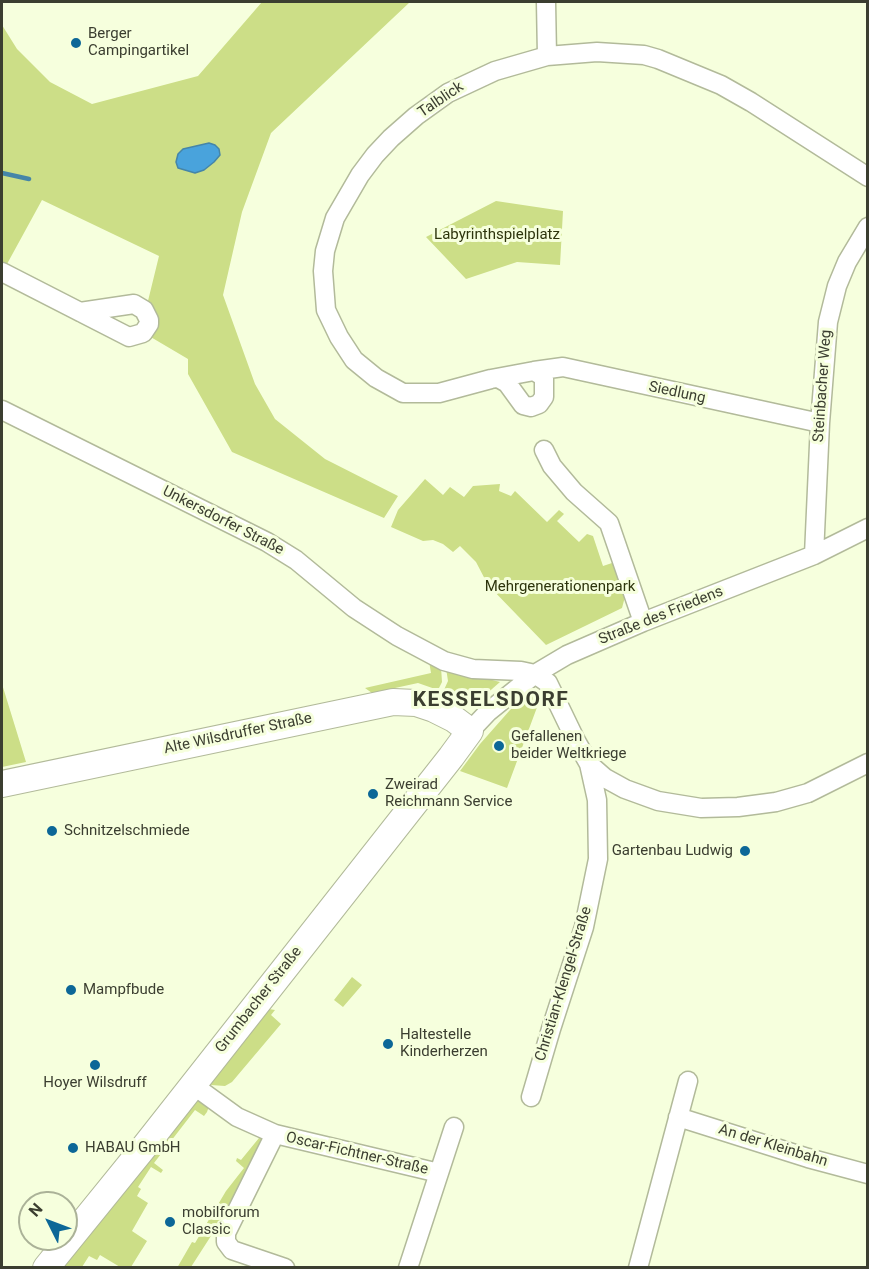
<!DOCTYPE html>
<html>
<head>
<meta charset="utf-8">
<style>
  body { margin:0 }
  #map { position:relative; width:869px; height:1269px; overflow:hidden; background:#f6ffdd; font-family:Roboto,sans-serif }
  canvas { display:block }
  .frame { position:absolute; inset:0; border:3px solid #3b3e30; pointer-events:none }
  .north { position:absolute; left:18px; top:1191px; width:60px; height:60px; box-sizing:border-box; background:#f6ffdd; border:2px solid #abb298; border-radius:50%; rotate:312deg; font-size:16px; font-weight:700; line-height:24px; text-align:center; color:#3b3e30 }
  .north::after { content:''; display:block; margin:auto; width:21px; height:27px; background:#0c6797; clip-path:polygon(50% 0,100% 100%,50% 72%,0 100%) }
</style>
</head>
<body>
<div id="map">
<canvas width="869" height="1269"></canvas>
<div class="frame"></div>
<div class="north">N</div>
</div>
<script>
const g = document.querySelector('canvas').getContext('2d');
g.lineJoin = 'round';
function fillPath(path, color) {
  g.fillStyle = color;
  g.fill(path, 'evenodd');
}
function shape(rows) {
  const path = new Path2D();
  for (const r of rows) {
    path.moveTo(r[0], r[1]);
    for (let i = 2; i < r.length; i += 2) path.lineTo(r[i], r[i + 1]);
  }
  return path;
}
function stroke(path, color, width, dash) {
  g.strokeStyle = color;
  g.lineWidth = width;
  g.lineCap = dash ? 'butt' : 'round';
  g.setLineDash(dash || []);
  g.stroke(path);
}
function label(font, color, halo, rows, align = 'center') {
  g.font = font + ' Roboto,sans-serif';
  g.lineWidth = 6;
  g.setLineDash([]);
  g.textBaseline = 'middle';
  g.strokeStyle = halo;
  g.fillStyle = color;
  for (const [text, x, y, turn = 0] of rows) {
    g.save();
    g.translate(x, y);
    g.rotate((+turn || 0) * Math.PI / 180);
    g.textAlign = isNaN(turn) ? turn : align;
    if (halo) g.strokeText(text, 0, 0);
    g.fillText(text, 0, 0);
    g.restore();
  }
}
const green = shape([
  [262,2,410,2,271,133,242,212,223,295,255,384,275,419,325,459,398,496,384,518,232,452,188,374,188,359,149,336,147,305,159,256,42,200,7,264,2,262,2,25,17,49,50,82,92,104,198,76],
  [496,201,563,211,560,265,517,262,466,279,426,237],
  [425,479,443,495,450,487,464,497,473,486,500,484,499,491,511,496,515,491,547,522,559,510,564,514,557,521,579,542,587,534,593,536,603,566,618,561,626,593,622,608,546,645,488,585,476,562,460,546,453,552,443,544,433,540,423,541,391,527,398,510],
  [429,661,441,667,442,682,438,690,418,683,372,693,365,688,431,673],
  [446,668,500,682,484,696,475,700,462,699,443,692,448,681],
  [2,684,26,762,2,767],
  [533,695,543,701,539,702,507,788,460,771,480,744,510,710,521,700],
  [352,977,362,985,343,1007,334,1000],
  [269,1009,275,1010,271,1015,281,1024,232,1082,225,1086,211,1085,212,1081],
  [196,1099,202,1099,209,1106,207,1112,204,1116,195,1110,154,1163,163,1170,161,1173,151,1167,138,1187,141,1189,137,1196,148,1203,132,1231,147,1241,131,1267,120,1267,100,1255,97,1260,89,1256,82,1267,57,1268],
  [258,1131,264,1136,263,1141,218,1225,191,1267,177,1268,192,1242,195,1243,226,1191,244,1168,236,1161,237,1158,241,1160,259,1138]
]);
const water = shape([
  [209,143,215,145,219,149,220,155,214,162,204,170,195,173,178,168,176,162,178,154,183,149,209,143]
]);
const stream = shape([
  [2,173,29,179]
]);
const street = shape([
  [546,2,547,56],
  [2,272,129,337,143,333,149,324,149,320,144,310,134,304,80,312],
  [534,371,563,367,820,423],
  [498,378,507,383,523,405,531,407,539,404,544,397,544,377,534,371,491,379,439,393,403,393,376,378,354,360,339,337,326,310,323,271,325,251,335,218,360,175,375,155,391,138,416,116,448,93,495,71,547,56,597,52,644,55,658,59,721,85,751,102,868,177],
  [2,410,267,542,296,560,354,608,397,636,444,661,473,669,521,671,535,674,548,683,576,741,589,764,597,800,598,859,584,927,551,1029,531,1097],
  [544,450,552,466,574,492,609,523,643,622],
  [814,555,820,423,828,322,837,286,847,262,868,227],
  [470,731,488,712,535,674,567,655,643,622,814,555,868,528],
  [589,764,605,778,625,789,658,801,701,808,738,807,776,802,808,793,868,763],
  [193,1085,237,1117,275,1134],
  [678,1117,808,1158,868,1174],
  [285,1268,232,1250,226,1242,226,1233,275,1134,439,1173],
  [408,1268,454,1127],
  [638,1268,688,1081]
]);
const secondary = shape([
  [2,784,393,702,416,703,434,709,454,719,470,731,451,757,145,1146,46,1268]
]);
const markers = [
  [76,43,6,"#0c6797"],
  [499,746,6,"#0c6797"],
  [373,794,6,"#0c6797"],
  [52,831,6,"#0c6797"],
  [745,851,6,"#0c6797"],
  [71,990,6,"#0c6797"],
  [388,1044,6,"#0c6797"],
  [95,1065,6,"#0c6797"],
  [73,1148,6,"#0c6797"],
  [170,1222,6,"#0c6797"]
];
const poiNames = [
  ["Berger",88,34],
  ["Campingartikel",88,51],
  ["Gefallenen",511,737],
  ["beider Weltkriege",511,754],
  ["Zweirad",385,785],
  ["Reichmann Service",385,802],
  ["Schnitzelschmiede",64,831],
  ["Gartenbau Ludwig",733,851,"right"],
  ["Mampfbude",83,990],
  ["Haltestelle",400,1035],
  ["Kinderherzen",400,1052],
  ["Hoyer Wilsdruff",95,1083,"center"],
  ["HABAU GmbH",85,1148],
  ["mobilforum",182,1213],
  ["Classic",182,1230]
];
const streetNames = [
  ["Talblick",441,100,-34],
  ["Steinbacher Weg",823,386,-86],
  ["Siedlung",677,393,12],
  ["Unkersdorfer Straße",223,521,27],
  ["Straße des Friedens",661,616,-22],
  ["Alte Wilsdruffer Straße",238,734,-12],
  ["Christian-Klengel-Straße",564,984,-73],
  ["Grumbacher Straße",259,1000,-52],
  ["An der Kleinbahn",773,1146,17],
  ["Oscar-Fichtner-Straße",357,1154,13]
];
const parkNames = [
  ["Labyrinthspielplatz",497,235],
  ["Mehrgenerationenpark",560,587]
];
const districtNames = [
  ["KESSELSDORF",491,701]
];
fillPath(green, '#ccde87');
fillPath(water, '#49a3dc');
stroke(water, '#4585a8', 1.5);
stroke(stream, '#4585a8', 4.5);
stroke(street, '#b2ba9a', 21);
stroke(secondary, '#b2ba9a', 28);
stroke(street, '#fff', 18);
stroke(secondary, '#fff', 26);
for (const [x, y, r, color] of markers) {
  const dot = new Path2D();
  dot.arc(x, y, r, 0, 2 * Math.PI);
  g.fillStyle = color;
  g.fill(dot);
  stroke(dot, '#f6ffdd', 2);
}
label('15px', '#3b3e30', '#f6ffdd', poiNames, 'left');
label('15px', '#3b3e30', '#f6ffdd', streetNames);
label('15px', '#2d340c', '#f6ffdd', parkNames);
g.letterSpacing = '1.5px';
label('bold 21px', '#3b3e30', '#f6ffdd', districtNames);
g.letterSpacing = '0px';
</script>
</body>
</html>
